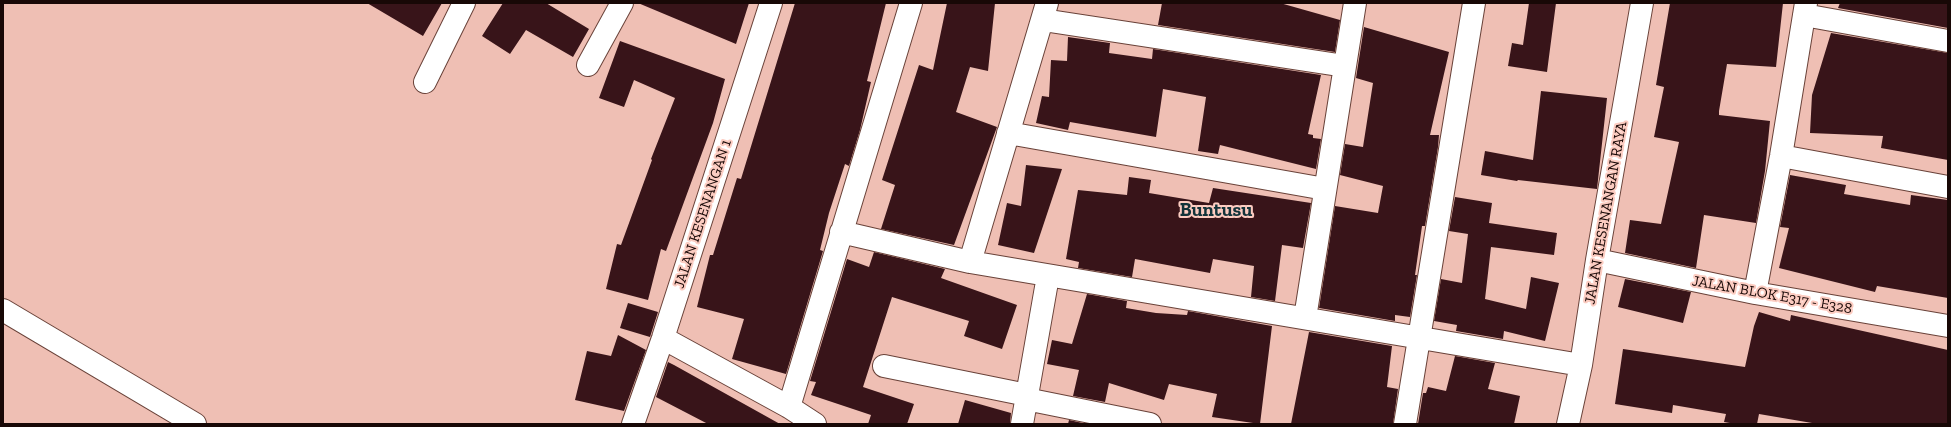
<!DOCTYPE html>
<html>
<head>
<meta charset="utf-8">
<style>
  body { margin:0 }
  #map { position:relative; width:1951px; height:427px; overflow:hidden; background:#efbfb4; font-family:"Zilla Slab",serif }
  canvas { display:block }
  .frame { position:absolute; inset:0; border:4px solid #180806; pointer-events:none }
</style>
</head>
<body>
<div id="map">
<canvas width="1951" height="427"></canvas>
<div class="frame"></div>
</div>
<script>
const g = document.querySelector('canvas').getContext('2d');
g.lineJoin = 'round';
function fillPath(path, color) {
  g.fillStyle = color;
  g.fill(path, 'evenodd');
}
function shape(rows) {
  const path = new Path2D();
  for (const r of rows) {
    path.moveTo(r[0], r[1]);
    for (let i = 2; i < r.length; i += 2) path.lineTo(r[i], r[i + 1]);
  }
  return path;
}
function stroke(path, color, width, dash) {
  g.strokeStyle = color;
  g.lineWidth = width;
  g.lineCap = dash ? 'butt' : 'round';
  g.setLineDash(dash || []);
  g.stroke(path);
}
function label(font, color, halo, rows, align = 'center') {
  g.font = font + ' "Zilla Slab",serif';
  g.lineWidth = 4;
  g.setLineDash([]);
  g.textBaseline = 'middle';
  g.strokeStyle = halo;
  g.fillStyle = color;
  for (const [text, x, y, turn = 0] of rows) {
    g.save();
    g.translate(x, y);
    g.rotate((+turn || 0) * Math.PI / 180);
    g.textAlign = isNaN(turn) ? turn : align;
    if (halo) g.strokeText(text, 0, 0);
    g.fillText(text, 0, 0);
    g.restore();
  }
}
const building = shape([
  [367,3,442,3,423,36],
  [503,3,546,3,589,29,573,57,526,30,510,54,482,36],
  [638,3,749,3,736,44],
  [795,3,886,3,867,81,871,82,860,130,849,166,845,164,829,213,820,250,823,251,786,374,732,359,744,319,697,307,710,255,713,255,737,178,741,179],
  [947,3,995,3,988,71,970,67,956,112,997,127,954,245,881,229,895,185,882,180,919,65,933,70],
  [1162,3,1280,3,1340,20,1335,52,1158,25],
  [1529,3,1556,3,1547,72,1508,66,1512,43,1523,45],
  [1670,3,1783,3,1776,67,1727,64,1719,111,1719,115,1770,121,1765,171,1756,223,1704,215,1696,268,1625,253,1630,220,1661,224,1679,142,1654,137,1664,87,1656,85],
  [1840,3,1948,3,1948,28,1838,8],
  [1364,27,1449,52,1430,135,1439,135,1438,147,1425,226,1422,226,1415,275,1417,275,1410,317,1395,315,1395,321,1319,308,1335,206,1378,213,1383,186,1340,175,1345,144,1363,147,1373,83,1356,78],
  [1831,33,1948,53,1948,160,1881,148,1883,136,1810,133,1812,95],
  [1068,37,1110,43,1109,53,1152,59,1153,49,1321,75,1308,134,1313,135,1313,138,1321,139,1316,169,1220,145,1218,154,1198,151,1206,97,1163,89,1156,137,1070,122,1068,130,1036,123,1042,96,1049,97,1051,60,1067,61],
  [620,41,725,79,713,123,666,251,661,249,648,300,606,289,617,244,621,245,652,160,651,159,675,98,634,80,624,107,599,98],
  [1541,91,1607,98,1597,189,1518,180,1517,181,1481,175,1485,151,1533,160],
  [1026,165,1062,169,1034,253,998,245,1007,203,1021,206],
  [1790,175,1846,185,1844,194,1910,205,1911,195,1948,200,1948,298,1877,286,1875,292,1779,268,1789,228,1780,227],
  [1129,177,1151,180,1149,193,1209,203,1213,188,1311,203,1303,248,1282,245,1275,301,1251,297,1254,266,1213,259,1210,273,1135,259,1132,277,1078,268,1079,262,1066,259,1078,190,1127,195],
  [1455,197,1492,203,1489,223,1557,233,1554,255,1491,247,1485,299,1526,309,1531,277,1559,283,1545,341,1504,331,1503,339,1456,331,1457,325,1434,321,1441,279,1462,283,1468,234,1449,231],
  [874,252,945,269,941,278,1017,305,1002,349,964,336,969,321,892,297,863,387,914,404,907,424,868,424,871,415,811,395,816,382,810,381,847,259,869,267],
  [1625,279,1691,292,1683,323,1618,307],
  [1087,294,1127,301,1126,308,1156,313,1187,315,1188,311,1272,326,1260,424,1212,417,1217,394,1169,384,1164,400,1109,383,1105,402,1073,396,1079,370,1047,364,1052,340,1072,344],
  [628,303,658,312,650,337,620,328],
  [1759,312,1790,321,1791,315,1948,350,1948,424,1818,424,1759,414,1757,424,1736,424,1724,422,1726,414,1673,405,1672,413,1615,404,1623,349,1745,367,1754,326],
  [1309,332,1392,346,1387,387,1398,389,1393,424,1291,424],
  [618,335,646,350,624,411,575,400,587,351,611,356],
  [1455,356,1495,363,1488,389,1520,396,1514,424,1418,424,1423,393,1426,393,1428,387,1446,391],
  [668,362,674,365,780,424,708,424,656,397],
  [965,400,1011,413,1010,424,958,424],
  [1069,420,1087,424,1068,424]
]);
const street = shape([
  [1804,15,1948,41],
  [1043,20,1345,66],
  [588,65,622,3],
  [425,82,464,3],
  [1008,133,1325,189],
  [1781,156,1948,187],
  [841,232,970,262,1581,365],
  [1597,260,1755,293,1948,326],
  [970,262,1047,3],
  [1755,293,1781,156,1806,3],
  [3,310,195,424],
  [1305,318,1355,3],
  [663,338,789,407,815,424],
  [884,366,1027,395],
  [1026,399,1150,424],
  [789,407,911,3],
  [633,424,663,338,771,3],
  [1022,424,1048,276],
  [1405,424,1474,3],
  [1568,424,1581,365,1597,260,1642,3]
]);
const streetNames = [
  ["JALAN KESENANGAN RAYA",1606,213,-80],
  ["JALAN KESENANGAN 1",703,214,-72],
  ["JALAN BLOK E317 - E328",1772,295,10]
];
const districtNames = [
  ["Buntusu",1216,211]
];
fillPath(building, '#381419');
stroke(street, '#694239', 24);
stroke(street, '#fff', 22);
label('15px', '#180806', '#fcccc1', streetNames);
label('bold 19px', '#12333a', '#fcccc1', districtNames);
</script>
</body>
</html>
